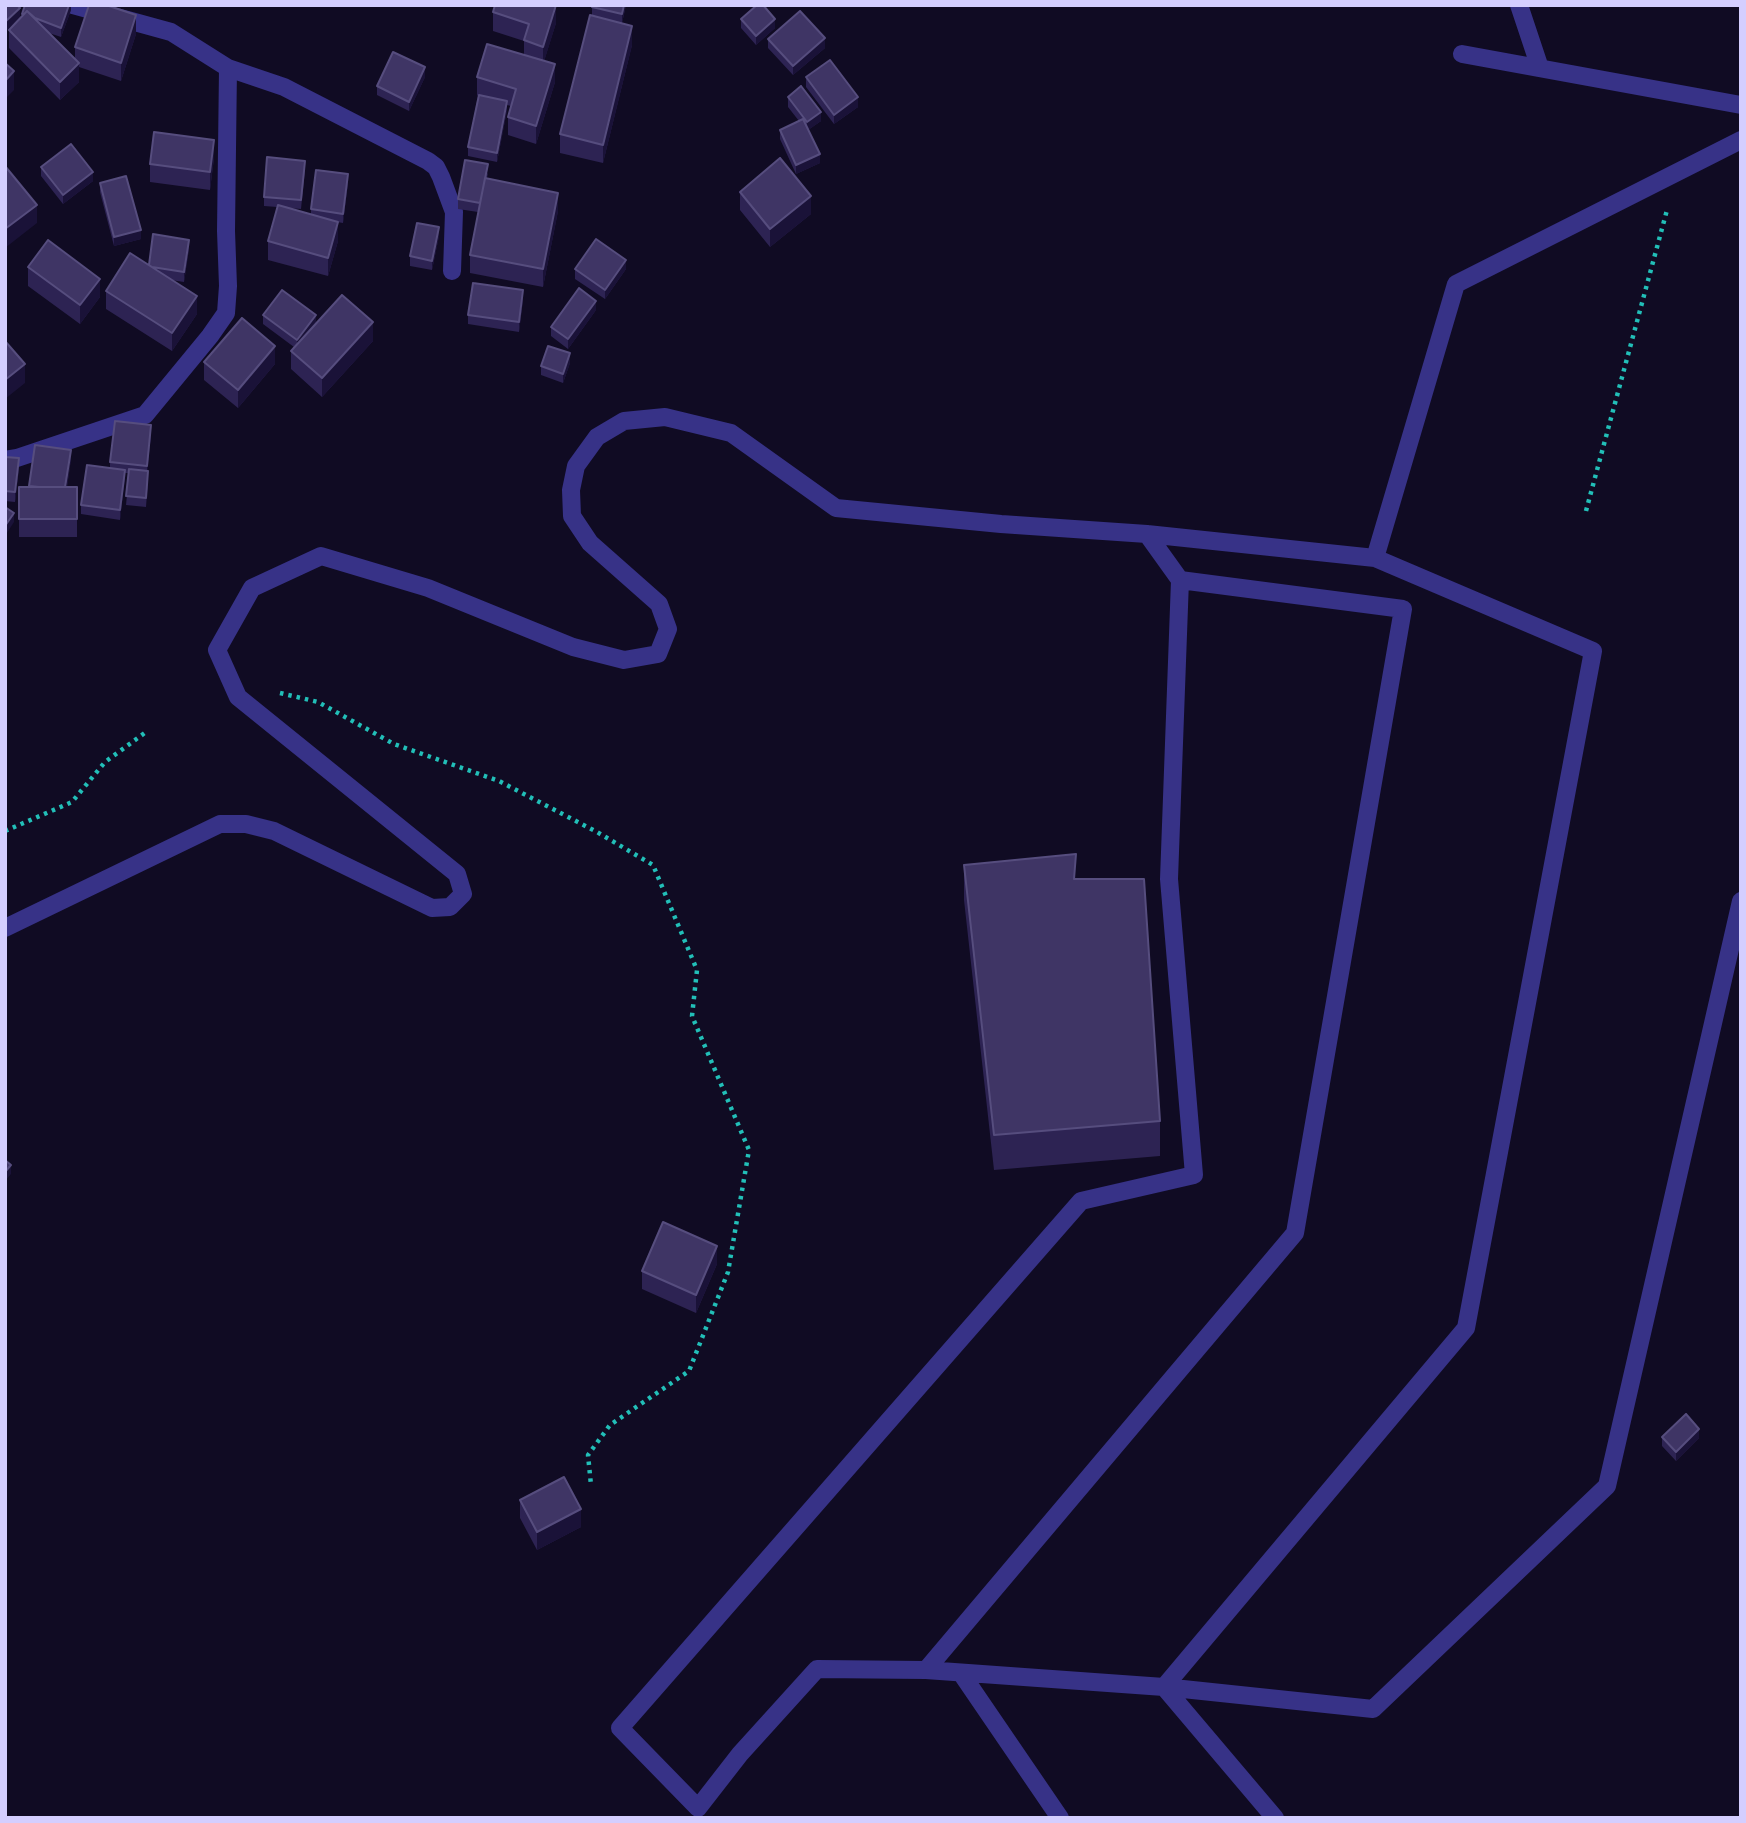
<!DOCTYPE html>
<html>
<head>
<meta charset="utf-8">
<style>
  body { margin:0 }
  #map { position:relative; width:1746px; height:1823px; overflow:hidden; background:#100b23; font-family:"Fira Sans Condensed",sans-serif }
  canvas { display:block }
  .frame { position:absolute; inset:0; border:7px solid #d4ceff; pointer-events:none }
</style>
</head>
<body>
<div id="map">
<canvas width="1746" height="1823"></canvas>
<div class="frame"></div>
</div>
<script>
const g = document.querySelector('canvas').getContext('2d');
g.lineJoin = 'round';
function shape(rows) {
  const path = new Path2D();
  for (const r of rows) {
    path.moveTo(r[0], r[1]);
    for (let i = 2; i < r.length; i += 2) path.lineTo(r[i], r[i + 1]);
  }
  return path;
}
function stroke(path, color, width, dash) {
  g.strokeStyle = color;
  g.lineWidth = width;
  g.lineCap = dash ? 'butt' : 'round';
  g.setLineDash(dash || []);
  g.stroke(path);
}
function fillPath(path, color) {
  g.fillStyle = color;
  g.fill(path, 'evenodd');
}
const path = shape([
  [1586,511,1667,210],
  [280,693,318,702,394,744,499,781,597,832,653,865,697,970,692,1016,749,1150,728,1272,689,1371,610,1425,588,1455,591,1485],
  [5,831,72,802,105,762,146,732]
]);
const service = shape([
  [1519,5,1540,68],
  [1462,54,1741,105]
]);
const minor = shape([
  [73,5,171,32,228,68,284,87,428,161,436,167,441,177,454,212,452,271],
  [5,460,17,458,145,415,210,336,226,313,228,286,226,231,228,68],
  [1147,534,1180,580,1169,879,1194,1175,1081,1201,620,1728,698,1808,740,1754,817,1669,926,1670,1164,1687,1373,1709,1607,1486,1741,901],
  [5,928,220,824,246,824,274,831,432,908,450,907,463,894,457,874,238,697,217,650,252,588,321,556,428,588,573,647,624,660,658,654,668,629,659,604,590,543,572,516,571,490,576,466,597,437,624,421,665,417,731,433,836,508,1001,524,1147,534,1375,558,1456,284,1741,140],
  [926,1670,1295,1233,1403,609,1180,580],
  [961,1673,1060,1818],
  [1275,1818,1164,1687,1466,1328,1593,651,1375,558]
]);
const wall = shape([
  [71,5,71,10,61,37,49,33,75,59,75,47,136,34,121,81,79,67,79,82,60,100,9,48,9,30,22,17,22,14],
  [592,5,626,5,622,23,632,45,603,163,560,153,560,134,592,16],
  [493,12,556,23,544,61,555,82,536,144,508,135,508,117,511,106,507,105,507,110,497,162,468,156,468,147,478,96,477,95,477,77,524,55,524,41,493,31],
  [741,19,775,28,756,45,741,28],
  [768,39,825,48,793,75,768,48],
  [425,77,409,111,377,95,377,86],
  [806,77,858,107,834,124,806,87],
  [788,97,821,121,808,130,820,163,796,174,780,139,780,130,799,121,788,107],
  [214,158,210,190,150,182,150,164],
  [41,167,93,181,63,204,41,176],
  [305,170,301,209,288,208,311,215,311,209,348,183,343,223,337,222,338,241,328,276,268,260,268,241,277,207,264,206,264,197],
  [488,173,487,178,558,211,543,287,470,273,470,255,478,212,458,209,458,199],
  [100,183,141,239,114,246,100,192],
  [740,192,811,214,770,247,740,210],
  [439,236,432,270,410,266,410,256],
  [189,249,184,282,171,280,197,314,172,351,106,309,106,291,149,265],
  [28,267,100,297,80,324,28,286],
  [575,269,626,269,605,299,575,279],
  [523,300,519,332,468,324,468,315],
  [596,310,568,349,551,336,551,327],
  [263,315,316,324,373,341,322,397,291,369,291,351,294,347,263,324],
  [204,362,275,364,238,408,204,380],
  [570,363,563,383,541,375,541,366],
  [151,435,147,471,148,480,146,507,126,505,129,473,125,473,120,520,81,514,81,505,110,468,110,462],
  [35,445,71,459,67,487,77,487,77,537,19,537,19,487,29,487],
  [5,457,19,468,15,502,5,501],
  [964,865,1076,879,1160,1121,1160,1156,994,1170,964,900],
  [717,1264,696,1313,642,1289,642,1271],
  [1662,1437,1699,1438,1676,1461,1662,1446],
  [520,1500,581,1527,537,1550,520,1518]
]);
const shadedWall = shape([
  [69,5,71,5,71,10,61,37,61,28],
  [556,5,556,23,543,65,543,47],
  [624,5,626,5,622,23,622,14],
  [20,8,20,18,5,32,5,22],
  [136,15,136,34,121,81,121,63],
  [775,19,775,28,756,45,756,36],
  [632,26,632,45,603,163,603,145],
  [825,38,825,48,793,75,793,66],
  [79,63,79,82,60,100,60,82],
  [555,64,555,82,536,144,536,126],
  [425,67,425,77,409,111,409,102],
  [14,71,14,90,5,99,5,81],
  [858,97,858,107,834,124,834,115],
  [507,101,507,110,497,162,497,153],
  [821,112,821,121,807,131,807,122],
  [214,140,214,158,210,190,210,172],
  [820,154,820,163,796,174,796,165],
  [93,172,93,181,63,204,63,195],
  [348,174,348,183,343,223,343,214],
  [558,193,558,211,543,287,543,269],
  [811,196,811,214,770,247,770,229],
  [37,205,37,223,5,248,5,229],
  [338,222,338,241,328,276,328,258],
  [439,227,439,236,432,270,432,261],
  [141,230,141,239,114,246,114,237],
  [189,240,189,249,184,282,184,272],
  [626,260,626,269,605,299,605,290],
  [100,279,100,297,80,324,80,305],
  [523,290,523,300,519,332,519,322],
  [197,296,197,314,172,351,172,333],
  [596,301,596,310,568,349,568,339],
  [316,315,316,325,297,350,297,340],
  [373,322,373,341,322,397,322,378],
  [275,346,275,364,238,408,238,390],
  [570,353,570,363,563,383,563,374],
  [25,364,25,383,5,399,5,380],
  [151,425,151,435,147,475,147,466],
  [71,450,71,459,65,500,65,491],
  [19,458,19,468,15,502,15,492],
  [125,470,125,479,120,520,120,510],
  [14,513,14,522,5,536,5,526],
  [11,1165,11,1174,5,1181,5,1172],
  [717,1246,717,1264,696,1313,696,1295],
  [1699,1429,1699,1438,1676,1461,1676,1452],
  [581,1509,581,1527,537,1550,537,1532]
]);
const building = shape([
  [5,5,17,5,20,8,5,22,5,5],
  [25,5,69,5,61,28,35,18,27,11,24,14,22,14,25,5],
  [89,5,106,5,136,15,121,63,75,47,89,5],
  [495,5,556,5,543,47,524,40,529,24,493,12,495,5],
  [592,5,624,5,622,14,592,7,592,5],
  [757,5,763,5,775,19,756,36,741,19,757,5],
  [27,11,79,63,60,82,9,30,27,11],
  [800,11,825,38,793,66,768,39,800,11],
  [590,15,632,26,603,145,560,134,590,15],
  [487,44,555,64,536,126,508,117,516,89,477,77,487,44],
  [393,52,425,67,409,102,377,86,393,52],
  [830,60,858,97,834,115,806,77,830,60],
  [5,63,14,71,5,81,5,63],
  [801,86,821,112,807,122,788,97,801,86],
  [479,95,507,101,497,153,468,147,479,95],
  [803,119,820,154,796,165,780,130,803,119],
  [154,132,214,140,210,172,150,164,154,132],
  [71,144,93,172,63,195,41,167,71,144],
  [267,157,305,161,301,200,264,197,267,157],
  [780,158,811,196,770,229,740,192,780,158],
  [465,160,488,164,480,203,458,199,465,160],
  [5,166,37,205,5,229,5,166],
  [316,170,348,174,343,214,311,209,316,170],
  [126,176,141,230,114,237,100,183,126,176],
  [485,178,558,193,543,269,470,255,485,178],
  [278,205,338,222,328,258,268,241,278,205],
  [417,223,439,227,432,261,410,256,417,223],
  [153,234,189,240,184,272,152,267,149,265,153,234],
  [596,239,626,260,605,290,575,269,596,239],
  [48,240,100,279,80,305,28,267,48,240],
  [130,253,197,296,172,333,106,291,130,253],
  [473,283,523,290,519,322,468,315,473,283],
  [579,288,596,301,568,339,551,327,579,288],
  [282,290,316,315,297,340,263,315,282,290],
  [342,295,373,322,322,378,291,351,342,295],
  [242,318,275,346,238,390,204,362,242,318],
  [5,341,25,364,5,380,5,341],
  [548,346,570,353,563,374,541,366,548,346],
  [115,421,151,425,147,466,110,462,115,421],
  [35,445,71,450,65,487,39,487,29,486,35,445],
  [5,457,19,458,15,492,5,491,5,457],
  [87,465,125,470,120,510,81,505,87,465],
  [129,469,148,471,146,498,126,496,129,469],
  [19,487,77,487,77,519,19,519,19,487],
  [5,507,14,513,5,526,5,507],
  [1076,854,1074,879,1144,879,1160,1121,994,1135,964,865,1076,854],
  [5,1160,11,1165,5,1172,5,1160],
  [663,1222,717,1246,696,1295,642,1271,663,1222],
  [1686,1414,1699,1429,1676,1452,1662,1437,1686,1414],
  [564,1477,581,1509,537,1532,520,1500,564,1477]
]);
stroke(path, '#22bfb8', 4.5, [3.5, 5]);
stroke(service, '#373287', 18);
stroke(minor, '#373287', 18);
fillPath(wall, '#2d2353');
fillPath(shadedWall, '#1a1238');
fillPath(building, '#3f3565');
stroke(building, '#564d7e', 2);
</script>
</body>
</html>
